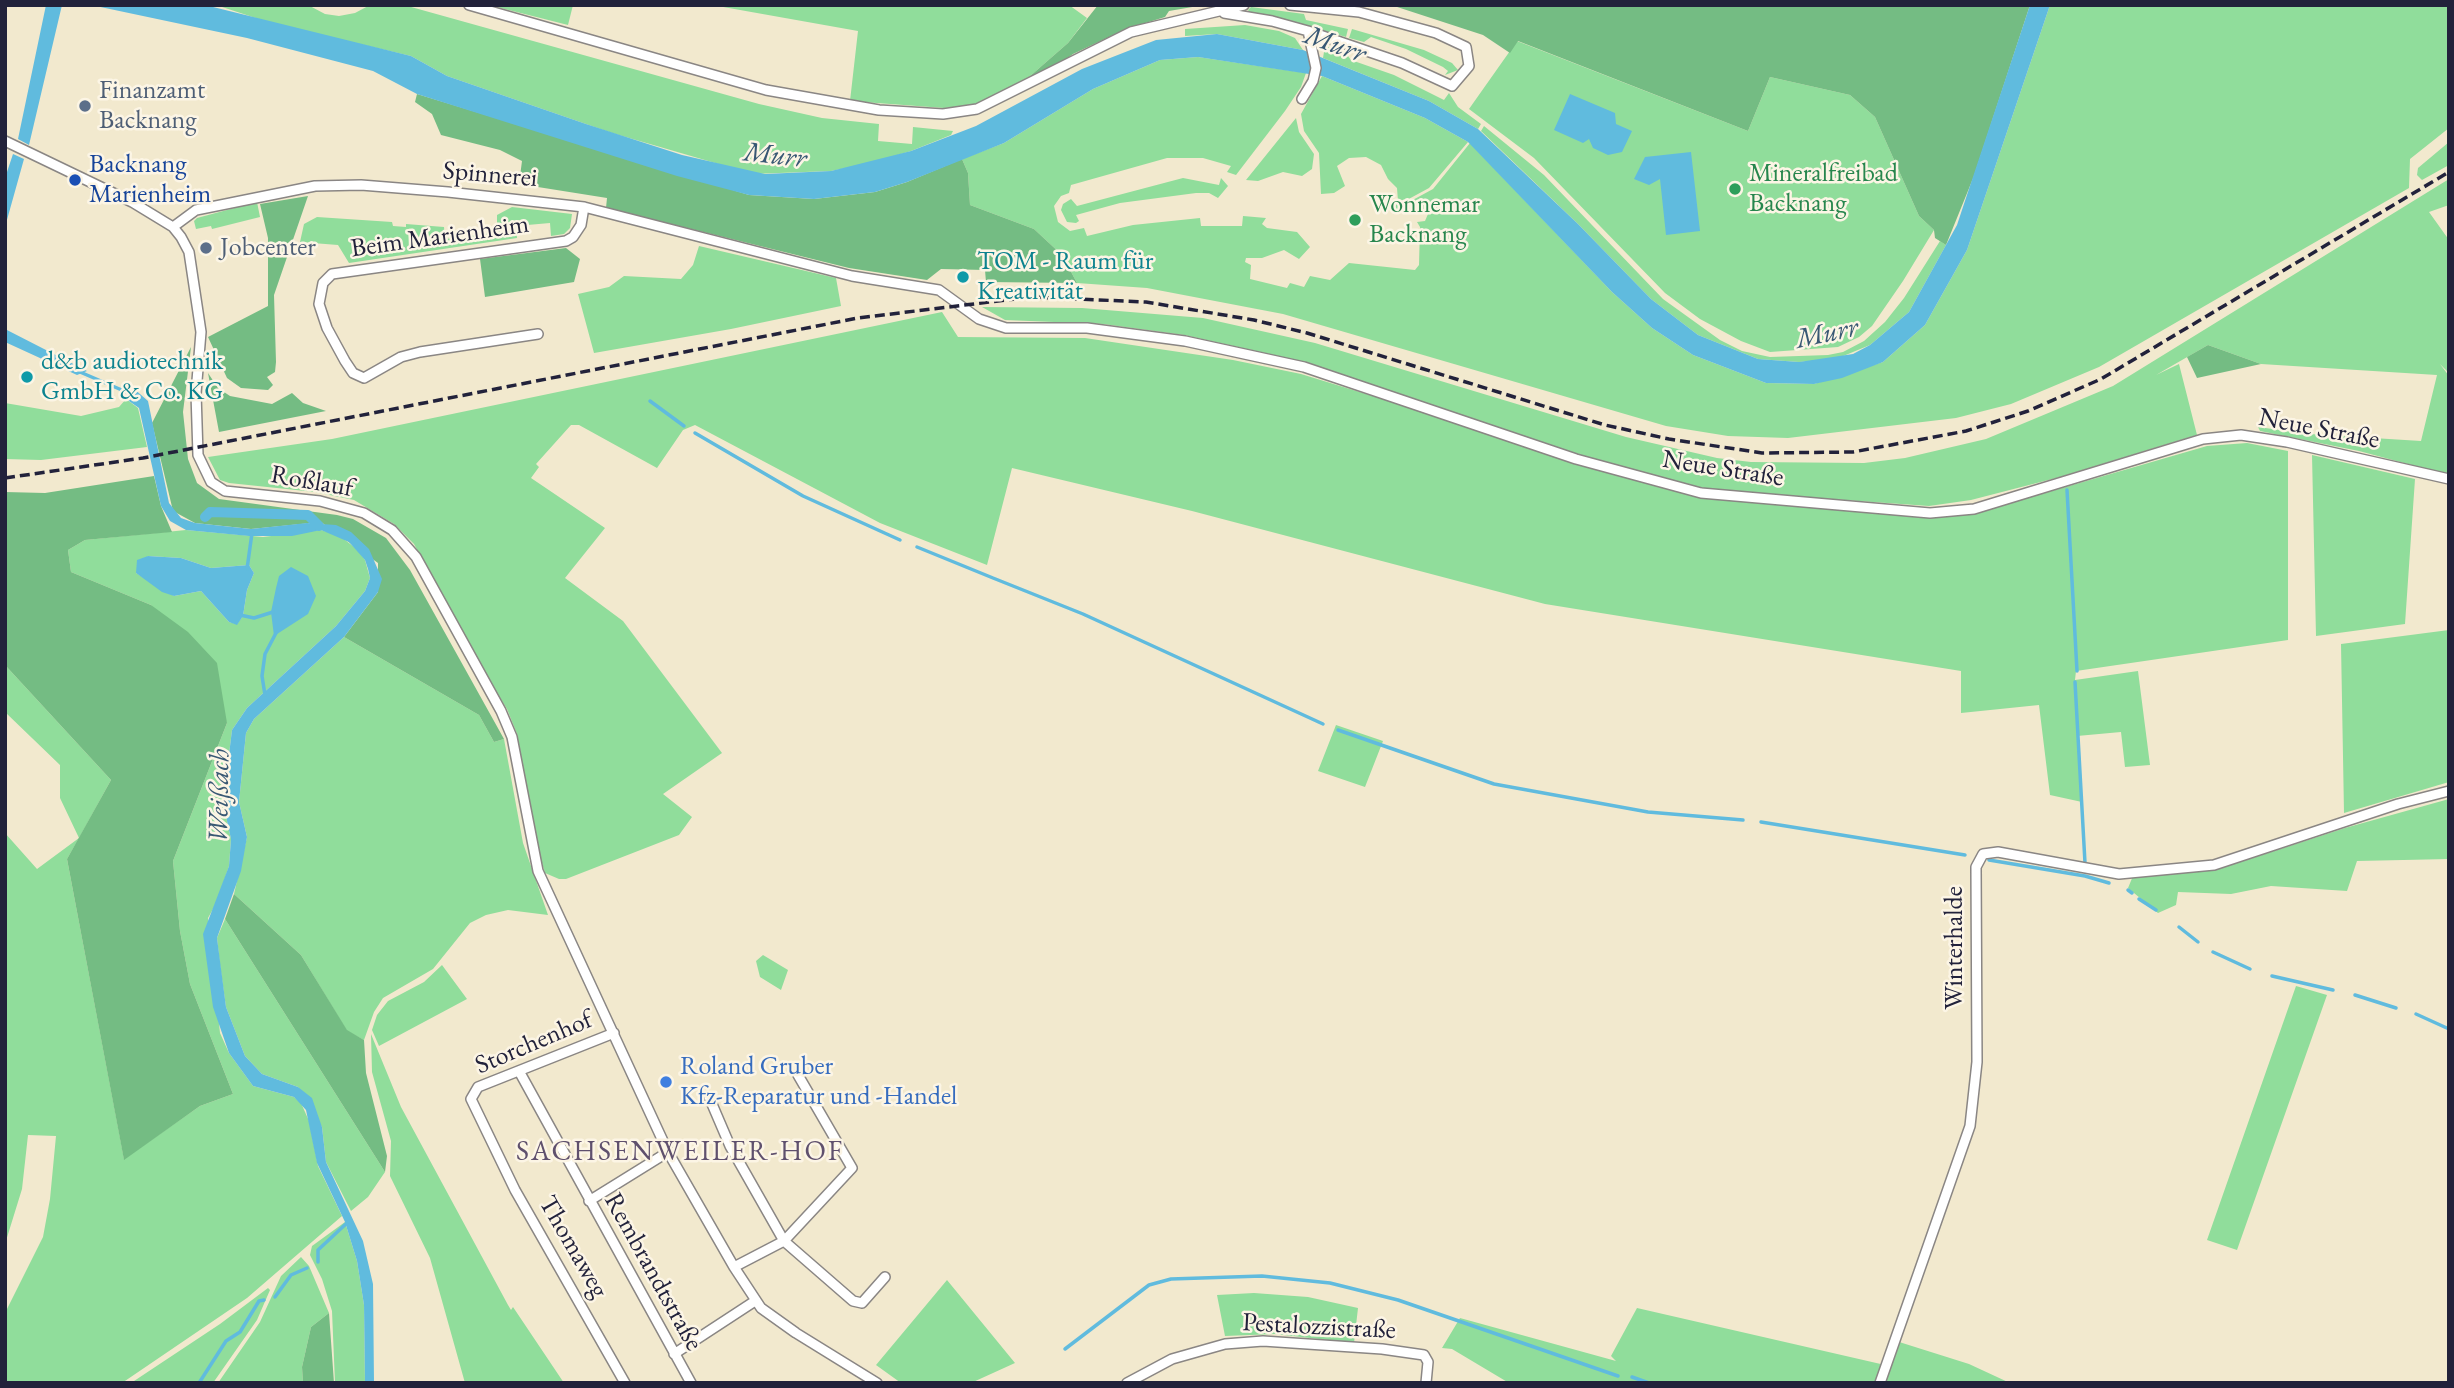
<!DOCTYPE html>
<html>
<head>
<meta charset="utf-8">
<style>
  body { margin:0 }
  #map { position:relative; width:2454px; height:1388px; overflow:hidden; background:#f2e9ce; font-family:"EB Garamond",serif }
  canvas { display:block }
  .frame { position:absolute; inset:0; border:7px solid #22223b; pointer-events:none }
</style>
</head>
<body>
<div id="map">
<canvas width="2454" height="1388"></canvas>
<div class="frame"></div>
</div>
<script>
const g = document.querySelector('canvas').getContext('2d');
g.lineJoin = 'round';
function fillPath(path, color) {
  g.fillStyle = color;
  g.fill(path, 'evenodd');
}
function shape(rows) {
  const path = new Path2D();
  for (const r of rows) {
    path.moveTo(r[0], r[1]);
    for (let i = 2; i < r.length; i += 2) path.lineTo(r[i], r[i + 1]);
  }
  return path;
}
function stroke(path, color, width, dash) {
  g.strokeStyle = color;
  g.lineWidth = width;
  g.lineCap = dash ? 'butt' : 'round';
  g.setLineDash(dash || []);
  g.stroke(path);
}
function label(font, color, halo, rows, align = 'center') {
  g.font = font + ' "EB Garamond",serif';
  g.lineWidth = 5;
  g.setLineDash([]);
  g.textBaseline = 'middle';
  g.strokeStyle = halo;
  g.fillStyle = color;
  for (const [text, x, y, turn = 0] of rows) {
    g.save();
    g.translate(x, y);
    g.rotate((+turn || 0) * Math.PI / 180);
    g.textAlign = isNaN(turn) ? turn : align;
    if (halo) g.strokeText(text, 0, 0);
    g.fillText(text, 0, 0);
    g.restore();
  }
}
const green = shape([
  [216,5,308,5,325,14,339,16,355,13,370,5,404,5,759,104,822,118,879,124,878,141,912,144,913,127,953,131,951,135,911,151,871,163,831,171,753,174,612,133,447,76,411,56,274,24],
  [489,5,573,5,568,25],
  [712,5,1069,5,1087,18,1068,43,1029,77,973,105,944,108,850,101,858,31],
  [2050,5,2449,5,2449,128,2410,159,2409,188,2099,367,2011,404,1956,418,1788,438,1728,436,1666,426,1283,314,1147,288,1077,283,1062,255,1034,229,970,205,968,173,962,159,1004,143,1093,89,1160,60,1198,57,1306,73,1301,87,1285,111,1236,175,1227,172,1231,166,1203,158,1167,158,1071,185,1069,193,1061,196,1054,206,1058,222,1070,231,1084,228,1087,236,1133,225,1200,218,1201,226,1242,226,1243,216,1266,218,1262,224,1267,228,1297,232,1310,247,1299,259,1284,250,1262,258,1246,258,1245,262,1251,265,1250,279,1287,288,1290,283,1304,287,1310,276,1330,280,1349,263,1415,270,1419,265,1420,227,1417,222,1425,221,1428,214,1409,202,1433,189,1470,143,1612,292,1652,328,1693,355,1766,383,1814,384,1883,362,1925,325,1967,250],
  [1251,7,1304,14,1306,20,1348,29,1346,37,1277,17,1250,13,1248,10],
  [1245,25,1279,31,1295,38,1303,50,1217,34,1185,36,1185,29],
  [1352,29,1424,50,1452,63,1458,70,1445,75,1448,71,1443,67,1406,49,1371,37,1364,42,1349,38],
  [1517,41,1748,131,1770,77,1850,95,1875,117,1919,216,1934,230,1903,281,1872,326,1859,337,1838,347,1770,352,1741,341,1700,319,1665,293,1534,158,1469,109],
  [1325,46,1345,52,1351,60,1394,75,1444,100,1449,93,1458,107,1481,124,1478,129,1429,101,1323,58],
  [1322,76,1425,118,1468,142,1429,188,1405,201,1398,211,1393,211,1398,201,1397,188,1388,179,1381,165,1366,157,1349,158,1337,166,1345,186,1334,193,1321,194,1319,153,1304,131,1301,114],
  [1296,118,1299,132,1314,154,1312,169,1302,176,1283,172,1258,181,1246,180],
  [1484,126,1544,175,1663,299,1720,340,1742,351,1770,357,1828,355,1843,352,1864,341,1885,322,1904,298,1940,241,1946,245,1909,312,1870,345,1836,359,1799,362,1758,359,1698,335,1651,299,1578,224,1481,131],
  [2449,142,2449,165,2422,180,2417,175,2418,168],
  [1183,178,1219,185,1221,178,1228,186,1218,198,1209,193,1196,193,1120,203,1076,215,1079,221,1076,223,1067,222,1061,210,1063,204,1071,199,1077,206],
  [2449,179,2449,205,2429,212,2449,240,2449,373,2440,364,2449,376,2449,475,2359,451,2260,431,2258,427,2309,434,2421,441,2437,375,2261,364,2208,345,2156,375,2179,364,2197,435,2060,477,1971,500,1929,506,1704,490,1573,453,1305,362,1184,335,1103,324,1005,320,982,307,1082,308,1203,318,1315,343,1626,437,1717,458,1751,462,1864,463,1905,458,1986,439,2113,386],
  [257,202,260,217,212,229,211,226,196,229,194,221,197,218],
  [512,207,572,214,570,228,564,234,551,236,550,223,516,226,517,238,349,263,338,245,300,242,304,224,317,217,392,222,393,226,406,227,406,224,444,227,445,239,497,232,497,215],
  [699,246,836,278,841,306,731,329,594,353,578,294,609,287,624,276,681,279,693,265],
  [942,312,958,337,1085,338,1233,360,1301,374,1701,497,1932,517,1976,513,2207,446,2247,443,2288,451,2288,640,2076,671,2075,680,2138,671,2150,765,2125,767,2121,732,2077,736,2082,802,2050,795,2039,705,1961,713,1961,671,1545,604,1192,511,1012,468,987,565,880,523,695,425,683,430,657,468,579,425,571,425,536,464,539,467,531,478,605,528,565,578,623,621,722,753,663,794,692,817,679,835,566,879,559,879,545,873,535,839,517,734,507,709,462,637,414,544,394,524,354,500,315,492,229,483,220,480,208,457,332,439],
  [126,399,138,408,147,447,41,460,5,459,5,403,81,416,119,407],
  [2312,455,2415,479,2405,624,2316,636],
  [186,530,263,537,321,530,340,536,358,550,365,560,370,578,365,591,336,626,247,708,232,730,223,803,231,839,229,866,217,902,208,918,220,1033,229,1053,253,1086,294,1097,301,1103,309,1121,318,1166,342,1216,247,1298,122,1383,5,1383,5,1313,43,1237,50,1199,56,1136,28,1135,22,1189,5,1244,5,833,37,869,79,838,60,798,60,765,5,712,5,665,111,780,79,838,67,859,124,1159,200,1106,233,1094,190,984,180,931,173,861,227,723,151,605,71,572,68,550,85,540],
  [148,556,181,558,211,568,249,565,254,573,247,590,243,616,237,624,229,622,201,591,174,596,136,573],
  [2449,630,2449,782,2344,813,2341,644],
  [344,637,479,715,494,742,504,739,523,843,548,915,508,910,486,915,470,923,433,969,383,998,374,1012,364,1040,347,1031,301,955,234,894,247,837,239,802,246,733,254,719],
  [1336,725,1383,741,1365,787,1318,771],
  [2449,799,2449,859,2357,861,2347,891,2271,886,2231,894,2178,892,2176,905,2158,913,2128,888,2133,876,2222,868,2345,828],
  [225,919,385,1172,368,1197,351,1211,326,1162,322,1127,298,1087,262,1074,245,1056,226,1007,220,965,217,938],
  [763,955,788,970,781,990,760,977,756,961],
  [442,965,467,999,379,1046,372,1030,377,1015,388,1001,424,982],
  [2296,986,2327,995,2237,1250,2207,1240],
  [371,1034,401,1107,508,1305,511,1310,513,1307,564,1383,465,1383,430,1258,390,1176,391,1141,372,1072],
  [345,1222,357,1261,364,1305,365,1383,335,1383,332,1311,322,1279,310,1255,312,1246],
  [301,1257,309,1266,329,1313,311,1327,302,1367,303,1383,218,1383,260,1322,281,1276],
  [947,1280,1015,1363,971,1383,901,1383,876,1365],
  [268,1288,270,1290,257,1320,213,1383,131,1383,220,1324],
  [1254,1293,1308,1297,1358,1308,1354,1343,1275,1334,1225,1336,1217,1295],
  [1637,1308,1885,1365,1896,1341,1969,1364,2010,1383,1509,1383,1452,1349,1442,1348,1460,1318,1616,1361,1611,1356]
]);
const forest = shape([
  [1098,5,1204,5,1169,11,1165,17,1126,29,1073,54,1051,70,1029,77,1068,43],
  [1391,5,2030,5,1974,176,1946,245,1935,238,1934,230,1919,216,1875,117,1850,95,1770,77,1748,131,1518,41,1510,53,1483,35],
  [417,94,749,195,814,199,875,192,907,182,962,159,968,173,970,205,1034,229,1062,255,1077,283,986,282,985,270,941,269,927,280,849,268,606,208,607,198,519,184,522,161,500,150,441,135,432,114,415,102],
  [308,196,274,295,276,362,275,372,267,377,273,385,268,390,241,388,227,378,208,337,268,306,268,238,260,204],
  [566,248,580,259,574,282,485,297,480,259],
  [2208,345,2261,364,2197,378,2187,357],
  [191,347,183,412,188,459,197,483,219,499,337,515,353,519,386,538,410,570,504,739,494,742,479,715,344,637,378,592,378,563,321,522,251,529,195,523,173,511,152,423],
  [208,373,218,388,230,396,272,404,292,393,303,403,326,411,219,432],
  [154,476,161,506,172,532,85,540,68,550,71,572,151,605,188,632,217,663,227,723,173,861,180,931,190,984,233,1094,200,1106,124,1160,67,859,111,780,5,665,5,492,45,493],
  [234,894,301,955,347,1030,364,1040,366,1073,387,1156,385,1172,225,919],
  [329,1313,334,1383,303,1383,302,1367,311,1327]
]);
const water = shape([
  [46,5,62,5,29,145,18,139],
  [91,5,205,5,411,56,447,76,586,124,682,155,765,174,831,171,911,151,976,126,1082,69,1156,40,1217,34,1303,50,1429,101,1478,129,1578,224,1651,299,1698,335,1758,359,1799,362,1853,354,1870,345,1909,312,1957,225,2030,5,2050,5,1967,250,1925,325,1883,362,1842,378,1814,384,1766,383,1693,355,1652,328,1612,292,1468,142,1425,118,1322,76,1198,57,1160,60,1093,89,1004,143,907,182,875,192,814,199,749,195,677,176,417,94,373,71,247,38],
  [1570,94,1615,113,1616,124,1632,131,1622,152,1608,155,1593,148,1589,139,1583,143,1554,130],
  [1691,152,1700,231,1666,235,1660,179,1649,185,1634,179,1645,157],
  [13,154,24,159,5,227,5,178],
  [5,330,5,329,87,371,77,375,5,342],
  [132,387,148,401,169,503,181,518,195,523,251,529,307,523,336,525,351,532,369,549,382,579,378,592,344,637,254,719,246,733,239,802,247,837,241,871,217,938,226,1007,245,1056,262,1074,298,1087,312,1098,322,1127,326,1162,363,1241,373,1284,374,1383,365,1383,364,1305,357,1261,345,1222,317,1163,306,1110,294,1097,253,1086,229,1053,213,1007,203,934,229,866,231,839,223,803,232,730,247,708,336,626,365,591,370,578,368,569,365,560,349,542,321,530,292,536,249,536,186,530,170,521,161,506,139,408,126,399],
  [148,556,181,558,211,568,249,565,254,573,247,590,243,616,237,625,229,622,201,591,174,596,162,592,136,573,137,560],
  [291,567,308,576,316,596,308,614,274,636,271,612,276,588,279,576]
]);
const stream = shape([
  [80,372,131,394],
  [650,401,684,426],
  [695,433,803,496,900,540],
  [2067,490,2077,671],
  [917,547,993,578],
  [247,569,252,533],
  [993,578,1083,614,1323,724],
  [240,615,254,618,273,612],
  [2075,682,2085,863],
  [265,695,262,676,265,654,276,633],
  [1338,730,1494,784,1648,812,1743,820],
  [1761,822,1965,855],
  [1989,860,2085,876,2109,883],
  [2128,890,2132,893],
  [2139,899,2156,910],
  [2179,927,2198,942],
  [2213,952,2250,969],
  [2272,976,2333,990],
  [2355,995,2396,1008],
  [2416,1014,2449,1029],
  [318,1262,318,1250,348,1222],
  [275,1297,291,1275,307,1268],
  [1065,1349,1149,1285,1171,1279,1262,1276,1330,1283,1398,1300,1618,1376],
  [1632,1377,1649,1383],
  [199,1383,226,1341,240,1332,259,1301,264,1300]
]);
const canal = shape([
  [205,517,210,512,308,515,319,526]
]);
const street = shape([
  [469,5,766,90,879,110,943,114,977,109,1131,32,1244,5],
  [1224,13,1272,21,1308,31,1402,63,1452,86,1469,66,1466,47,1436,33,1359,12,1290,5],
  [1302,99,1313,81,1316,68,1308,31],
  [5,141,132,202,173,227,181,237,189,252,201,332,196,393,198,455,211,482,225,491,320,501,364,513,392,530,416,557,501,711,512,737,538,871,668,1152,734,1267,761,1308,796,1333,877,1383],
  [173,227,196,210,315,186,361,185,448,192,584,207,852,276,939,290,979,319,1006,328,1087,328,1185,341,1304,367,1576,459,1701,493,1930,513,1974,509,2203,439,2241,435,2287,442,2449,479],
  [538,334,420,352,401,357,364,378,353,373,345,361,327,328,319,304,323,283,332,274,566,241,573,237,581,225,584,207],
  [614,1033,478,1087,471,1099,515,1190,625,1383],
  [519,1071,691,1383],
  [709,1097,730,1146,784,1241,853,1301,862,1303,885,1277],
  [589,1201,668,1152],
  [734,1267,784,1241,852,1168,798,1075],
  [674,1354,755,1301],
  [1127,1383,1172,1359,1225,1344,1263,1341,1382,1349,1424,1355,1428,1362,1426,1383],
  [1880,1383,1970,1126,1977,1062,1976,867,1983,854,1998,852,2119,874,2214,865,2398,804,2449,791]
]);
const rail = shape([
  [5,478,143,458,858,318,1031,297,1146,302,1254,320,1307,333,1605,425,1669,439,1762,453,1853,452,1966,431,2028,411,2101,379,2449,172]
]);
const markers = [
  [85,106,7,"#5c6f8a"],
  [75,180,7,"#1a4fb4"],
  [1735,189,7,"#2e9e5b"],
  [1355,220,7,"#2e9e5b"],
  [206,248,7,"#5c6f8a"],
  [963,277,7,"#0f9aa8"],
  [27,377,7,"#0f9aa8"],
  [666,1082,7,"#3f7fe0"]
];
const serviceNames = [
  ["Finanzamt",99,91],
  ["Backnang",99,121],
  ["Jobcenter",220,248]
];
const transitNames = [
  ["Backnang",89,165],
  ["Marienheim",89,195]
];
const leisureNames = [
  ["Mineralfreibad",1749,174],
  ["Backnang",1749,204],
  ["Wonnemar",1369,205],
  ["Backnang",1369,235]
];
const streetNames = [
  ["Spinnerei",490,175,5],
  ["Beim Marienheim",440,237,-8],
  ["Neue Straße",2319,429,11],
  ["Neue Straße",1723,469,9],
  ["Roßlauf",312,482,10],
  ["Winterhalde",1955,948,-90],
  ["Storchenhof",534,1043,-23],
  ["Thomaweg",573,1247,60],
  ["Rembrandtstraße",653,1272,61],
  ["Pestalozzistraße",1319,1327,3]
];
const cultureNames = [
  ["TOM - Raum für",977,262],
  ["Kreativität",977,292],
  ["d&b audiotechnik",41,362],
  ["GmbH & Co. KG",41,392]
];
const shopNames = [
  ["Roland Gruber",680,1067],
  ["Kfz-Reparatur und -Handel",680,1097]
];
const waterNames = [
  ["Murr",1335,45,19],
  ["Murr",775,156,6],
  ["Murr",1827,334,-12],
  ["Weißach",220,796,-89]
];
const neighbourhoodNames = [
  ["SACHSENWEILER-HOF",680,1152]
];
fillPath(green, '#90dd9b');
fillPath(forest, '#74bc83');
fillPath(water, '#60bbde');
stroke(stream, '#60bbde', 3.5);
stroke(canal, '#60bbde', 10);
stroke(street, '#8a8684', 12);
stroke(street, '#fff', 9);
stroke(rail, '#22223b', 3.5, [10, 5]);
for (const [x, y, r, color] of markers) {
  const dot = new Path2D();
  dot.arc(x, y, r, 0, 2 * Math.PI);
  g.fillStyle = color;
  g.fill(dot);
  stroke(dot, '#fcf5e5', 2.5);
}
label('26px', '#4e5e75', '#fcf5e5', serviceNames, 'left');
label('26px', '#164399', '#fcf5e5', transitNames, 'left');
label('26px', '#27864d', '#fcf5e5', leisureNames, 'left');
label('26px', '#22223b', '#fcf5e5', streetNames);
label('26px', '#0d838f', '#fcf5e5', cultureNames, 'left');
label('26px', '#366cbe', '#fcf5e5', shopNames, 'left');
label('italic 28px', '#385874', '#fcf5e5', waterNames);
g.letterSpacing = '2px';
label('28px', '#5f506d', '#fcf5e5', neighbourhoodNames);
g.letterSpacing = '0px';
</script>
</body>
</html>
